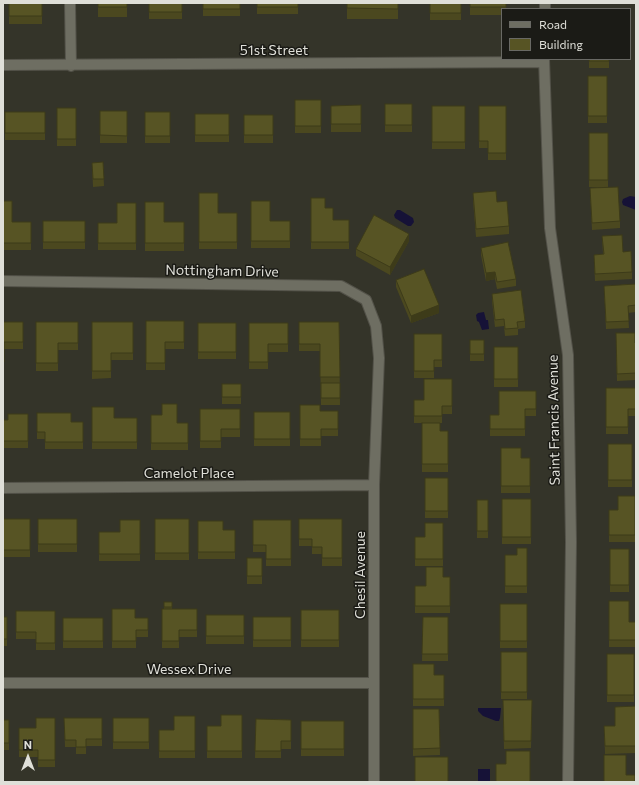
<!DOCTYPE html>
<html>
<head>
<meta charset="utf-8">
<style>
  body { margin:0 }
  #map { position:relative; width:639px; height:785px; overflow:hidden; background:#343429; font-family:Commissioner,sans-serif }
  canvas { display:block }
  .frame { position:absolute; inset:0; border:4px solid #dfdfd8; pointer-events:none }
  .legend { position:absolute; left:501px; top:8px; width:130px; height:52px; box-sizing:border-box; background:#1b1b16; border:1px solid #696964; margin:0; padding:5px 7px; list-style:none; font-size:12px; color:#dfdfd8 }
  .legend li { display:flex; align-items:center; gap:8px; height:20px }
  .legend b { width:20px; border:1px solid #696964 }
  .north { position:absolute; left:8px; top:737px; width:40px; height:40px; -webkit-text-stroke:3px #1b1b16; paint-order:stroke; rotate:0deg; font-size:11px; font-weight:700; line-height:16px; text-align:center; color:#dfdfd8 }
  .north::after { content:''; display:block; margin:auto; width:14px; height:18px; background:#dfdfd8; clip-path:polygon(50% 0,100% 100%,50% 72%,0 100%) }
</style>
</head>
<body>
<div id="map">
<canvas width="639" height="785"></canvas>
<div class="frame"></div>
<ul class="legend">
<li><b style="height:5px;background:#6e6e62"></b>Road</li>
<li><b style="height:11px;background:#575424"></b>Building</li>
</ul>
<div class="north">N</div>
</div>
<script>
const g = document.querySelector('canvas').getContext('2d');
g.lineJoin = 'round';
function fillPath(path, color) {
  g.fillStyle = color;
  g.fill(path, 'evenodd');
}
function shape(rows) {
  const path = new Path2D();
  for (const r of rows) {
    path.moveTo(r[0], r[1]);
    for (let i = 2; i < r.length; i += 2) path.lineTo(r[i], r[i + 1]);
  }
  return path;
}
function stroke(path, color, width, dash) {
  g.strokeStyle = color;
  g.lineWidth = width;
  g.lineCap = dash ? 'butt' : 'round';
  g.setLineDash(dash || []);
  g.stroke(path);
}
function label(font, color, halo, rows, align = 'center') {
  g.font = font + ' Commissioner,sans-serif';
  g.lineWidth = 3;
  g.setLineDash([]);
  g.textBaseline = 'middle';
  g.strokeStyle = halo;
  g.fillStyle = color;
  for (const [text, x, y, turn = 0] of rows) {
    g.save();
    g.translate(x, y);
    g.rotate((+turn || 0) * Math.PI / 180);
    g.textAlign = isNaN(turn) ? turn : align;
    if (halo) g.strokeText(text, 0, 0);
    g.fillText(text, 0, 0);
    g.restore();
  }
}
const water = shape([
  [630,196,636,197,636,210,623,205,622,202,623,199],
  [397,210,400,210,413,218,414,222,411,226,408,226,395,218,394,215],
  [484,312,486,320,488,320,489,329,482,330,479,322,477,321,476,315,478,313],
  [478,708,501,708,500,718,499,721,496,721,483,716,478,711],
  [478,769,490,769,490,782,478,782]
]);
const minor = shape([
  [70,3,71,66],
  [545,9,545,3],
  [544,59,550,228,568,355,571,542,568,782],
  [3,65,544,62],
  [3,281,341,286,366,300,376,326,379,358,374,485,374,782],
  [3,488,374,485],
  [3,683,374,683]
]);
const wall = shape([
  [9,3,42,3,42,24,9,24],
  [98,3,127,3,127,17,98,17],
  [149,3,182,3,182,19,149,19],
  [203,3,240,3,240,16,203,16],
  [257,3,298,3,298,14,257,14],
  [347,3,398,3,398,19,347,19],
  [430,3,461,3,461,20,430,20],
  [470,3,506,3,506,9,502,9,502,15,470,15],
  [589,59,609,59,609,68,589,68],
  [588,76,607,76,607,123,588,123],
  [295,100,321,100,321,133,295,133],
  [385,104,412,104,412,132,385,132],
  [361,105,361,132,331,132,331,106],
  [432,106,465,106,465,149,432,149],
  [479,106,506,106,506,160,488,160,488,148,479,148],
  [57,108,76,108,76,146,57,146],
  [100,111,127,111,127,143,100,143],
  [5,112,45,112,45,140,5,140],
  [145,112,170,112,170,143,145,143],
  [195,114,229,114,229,142,195,142],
  [244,115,273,115,273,143,244,143],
  [589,133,608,133,608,187,620,221,620,228,592,230,590,188,603,187,589,187],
  [103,162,104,186,93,187,92,163],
  [199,193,218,213,237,213,237,249,199,249],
  [473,193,497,202,509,226,509,234,476,237,473,201],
  [311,198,325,208,333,220,349,220,349,249,311,249],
  [3,201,12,222,31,222,31,250,3,250],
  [251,201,270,221,290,221,290,248,251,248],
  [145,202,164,222,184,222,184,251,145,251],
  [136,203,136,250,98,250,98,223,117,223],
  [43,221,85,221,85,249,43,249],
  [602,236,623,252,632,272,632,279,595,281,594,255,603,254],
  [409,241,390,275,356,256,356,249],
  [481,248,516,279,516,286,497,289,495,279,486,281,481,255],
  [396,280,439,313,411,323,396,287],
  [636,284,636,312,628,313,629,328,606,329,604,286],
  [492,294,525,321,525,328,518,329,518,335,505,336,504,326,495,327,492,301],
  [146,321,184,321,184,349,165,349,165,370,146,370],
  [3,322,23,322,23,349,4,349,4,369,3,369],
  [36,322,78,322,78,350,58,350,58,371,36,371],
  [92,322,133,322,133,360,111,360,111,378,92,379],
  [299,322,339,322,340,405,321,405,320,351,299,351],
  [198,323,236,323,236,359,198,359],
  [249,323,288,323,288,352,268,352,268,369,249,369],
  [616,333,636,343,636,380,617,381],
  [414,334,442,334,442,367,434,367,434,378,414,378],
  [470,340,484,340,484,361,470,361],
  [494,347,518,347,518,387,494,387],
  [452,379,452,414,442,414,442,423,440,423,440,431,448,431,448,472,422,472,422,423,414,423,414,400,424,400],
  [222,384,241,384,241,404,222,404],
  [606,388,636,388,636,416,628,416,628,434,606,434],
  [536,391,536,416,525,416,525,436,490,436,490,415,499,415],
  [300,405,320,411,338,411,338,436,321,436,321,446,300,446],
  [92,407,114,418,137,418,137,449,92,449],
  [200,409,240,409,240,437,221,437,221,448,200,448],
  [254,412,290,412,290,446,254,446],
  [37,413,71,422,83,422,83,449,45,449,45,439,37,439],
  [28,414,28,448,3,448,3,420,8,420],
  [151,415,177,423,188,423,188,450,151,450],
  [608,444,632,444,632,487,608,487],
  [501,448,521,458,530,458,530,493,501,493],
  [425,478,448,478,448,518,425,518],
  [635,496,635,542,609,542,609,510,618,510],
  [502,499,531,499,531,544,502,544],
  [477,500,488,500,488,538,477,538],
  [3,519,30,519,30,557,3,557],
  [38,519,77,519,77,552,38,552],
  [155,519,189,519,189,560,155,560],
  [299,519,342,519,342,566,322,566,322,554,312,554,312,546,299,546],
  [140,520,140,561,99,561,99,532,120,532],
  [253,520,291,520,291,566,266,566,266,552,253,552],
  [198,521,223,530,235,530,235,559,198,559],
  [443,523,443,566,415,566,415,537,425,537],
  [527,548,527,593,505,593,505,555,517,555],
  [610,549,629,549,629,592,610,592],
  [247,558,262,558,262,584,247,584],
  [443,577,450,577,450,613,415,613,415,586,426,586],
  [609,601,629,622,636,622,636,647,609,647],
  [164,602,172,602,172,609,197,609,197,637,179,637,179,648,162,648,162,609,164,609],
  [500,604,527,604,527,648,500,648],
  [112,609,135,618,148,618,148,637,136,637,136,648,112,648],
  [301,610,339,610,339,647,301,647],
  [16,611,55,611,55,650,36,650,36,639,16,639],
  [206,615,244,615,244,644,206,644],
  [3,617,7,617,7,646,3,646],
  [253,617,291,617,291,647,253,647],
  [423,617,448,617,448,661,422,661],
  [63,618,103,618,103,648,63,648],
  [501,652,527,652,527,699,501,699],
  [607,654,634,654,634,702,607,702],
  [413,664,434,675,444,675,444,706,413,706],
  [503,700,532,700,531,748,504,749],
  [636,706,636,753,605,754,604,726,615,726],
  [413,709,439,709,440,755,413,756],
  [242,715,242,758,207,758,207,726,221,726],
  [195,716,195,758,159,758,159,730,174,730],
  [55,718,55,767,38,767,38,757,19,757,19,728,36,728],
  [64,718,102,718,102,746,86,746,86,754,76,754,76,747,65,747],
  [113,718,149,718,149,749,113,749],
  [256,719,291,720,291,749,281,749,281,758,255,758],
  [3,720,9,720,9,750,3,750],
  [301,721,344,721,344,756,301,756]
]);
const shadedWall = shape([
  [409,234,409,241,390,275,390,267],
  [495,272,495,279,486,281,486,273],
  [439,305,439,313,411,323,411,316]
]);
const building = shape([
  [9,3,42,3,42,16,9,16,9,3],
  [98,3,127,3,127,7,98,7,98,3],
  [149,3,182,3,182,12,149,12,149,3],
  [203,3,240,3,240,9,203,9,203,3],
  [257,3,298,3,298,7,257,7,257,3],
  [347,3,398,3,398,9,347,8,347,3],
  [430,3,461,3,461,13,430,13,430,3],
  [470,3,506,3,506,7,470,7,470,3],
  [589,59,609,59,609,61,589,61,589,59],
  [588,76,607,76,607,116,588,116,588,76],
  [295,100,321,100,321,126,295,126,295,100],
  [385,104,412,104,412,125,385,125,385,104],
  [361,105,361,124,331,124,331,106,361,105],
  [432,106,465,106,465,142,432,142,432,106],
  [479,106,506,106,506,153,488,153,488,141,479,141,479,106],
  [57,108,76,108,76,139,57,139,57,108],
  [100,111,127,111,127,136,100,135,100,111],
  [5,112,45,112,45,133,5,133,5,112],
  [145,112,170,112,170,136,145,136,145,112],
  [195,114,229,114,229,135,195,135,195,114],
  [244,115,273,115,273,135,244,135,244,115],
  [589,133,608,133,608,180,589,180,589,133],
  [103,162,104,179,93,179,92,163,103,162],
  [618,187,620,221,592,223,590,188,618,187],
  [496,191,497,202,507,201,509,226,476,229,473,193,496,191],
  [199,193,218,193,218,213,237,213,237,242,199,242,199,193],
  [311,198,325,198,325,208,333,208,333,220,349,220,349,242,311,242,311,198],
  [3,201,12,201,12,222,31,222,31,243,3,243,3,201],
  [251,201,270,201,270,221,290,221,290,241,251,241,251,201],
  [145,202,164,202,164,222,184,222,184,243,145,243,145,202],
  [117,203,136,203,136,243,98,243,98,223,117,223,117,203],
  [374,215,409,234,390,267,356,249,374,215],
  [43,221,85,221,85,242,43,242,43,221],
  [622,235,623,252,631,251,632,272,595,274,594,255,604,254,602,236,622,235],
  [508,242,516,279,497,282,495,272,486,273,481,248,508,242],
  [424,269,439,305,411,316,396,280,424,269],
  [636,284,636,305,628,306,629,321,606,322,604,286,636,284],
  [521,290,525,321,517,322,518,328,505,329,504,319,495,320,492,294,521,290],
  [146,321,184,321,184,342,165,342,165,363,146,363,146,321],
  [3,322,23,322,23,342,4,342,4,362,3,362,3,322],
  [36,322,78,322,78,343,58,343,58,363,36,363,36,322],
  [92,322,133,322,133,353,111,353,111,371,92,371,92,322],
  [299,322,339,322,340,377,320,377,320,344,299,344,299,322],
  [198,323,236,323,236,352,198,352,198,323],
  [249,323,288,323,288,344,268,344,268,362,249,362,249,323],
  [616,333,635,333,635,343,636,343,636,373,617,374,616,333],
  [414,334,442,334,442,360,434,360,434,371,414,371,414,334],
  [470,340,484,340,484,354,470,354,470,340],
  [494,347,518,347,518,379,494,379,494,347],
  [424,379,452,379,452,406,442,406,442,416,414,416,414,400,424,400,424,379],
  [321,383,340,383,340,398,321,398,321,383],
  [222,384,241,384,241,397,222,397,222,384],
  [606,388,636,388,636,409,628,409,628,427,606,427,606,388],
  [499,391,536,391,536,409,525,409,525,429,490,429,490,415,499,415,499,391],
  [162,404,177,404,177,423,188,423,188,443,151,443,151,415,162,415,162,404],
  [300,405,320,405,320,411,338,411,338,429,321,429,321,439,300,439,300,405],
  [92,407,114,407,114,418,137,418,137,442,92,442,92,407],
  [200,409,240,409,240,429,221,429,221,441,200,441,200,409],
  [254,412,290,412,290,439,254,439,254,412],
  [37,413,71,413,71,422,83,422,83,442,45,442,45,432,37,432,37,413],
  [8,414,28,414,28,441,3,441,3,420,8,420,8,414],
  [422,423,440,423,440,431,448,431,448,464,422,464,422,423],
  [608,444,632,444,632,480,608,480,608,444],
  [501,448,521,448,521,458,530,458,530,486,501,486,501,448],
  [425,478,448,478,448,511,425,511,425,478],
  [618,496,635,496,635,535,609,535,609,510,618,510,618,496],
  [502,499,531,499,531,537,502,537,502,499],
  [477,500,488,500,488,531,477,531,477,500],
  [3,519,30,519,30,550,3,550,3,519],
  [38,519,77,519,77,544,38,544,38,519],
  [155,519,189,519,189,553,155,553,155,519],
  [299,519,342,519,342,558,322,558,322,547,312,547,312,539,299,539,299,519],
  [120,520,140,520,140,554,99,554,99,532,120,532,120,520],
  [253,520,291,520,291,559,266,559,266,545,253,545,253,520],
  [198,521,223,521,223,530,235,530,235,552,198,552,198,521],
  [425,523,443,523,443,559,415,559,415,537,425,537,425,523],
  [517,548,527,548,527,586,505,586,505,555,517,555,517,548],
  [610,549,629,549,629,585,610,585,610,549],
  [247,558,262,558,262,576,247,576,247,558],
  [426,567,443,567,443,577,450,577,450,606,415,606,415,586,426,586,426,567],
  [609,601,629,601,629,622,636,622,636,640,609,640,609,601],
  [164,602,172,602,172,607,164,607,164,602],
  [500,604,527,604,527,641,500,641,500,604],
  [112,609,135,609,135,618,148,618,148,630,136,630,136,641,112,641,112,609],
  [162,609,197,609,197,630,179,630,179,641,162,641,162,609],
  [301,610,339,610,339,640,301,640,301,610],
  [16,611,55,611,55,643,36,643,36,632,16,632,16,611],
  [206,615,244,615,244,636,206,636,206,615],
  [3,617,7,617,7,639,3,639,3,617],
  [253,617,291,617,291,640,253,640,253,617],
  [423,617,448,617,448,654,422,654,423,617],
  [63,618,103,618,103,641,63,641,63,618],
  [501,652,527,652,527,692,501,692,501,652],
  [607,654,634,654,634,695,607,695,607,654],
  [413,664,434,664,434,675,444,675,444,699,413,699,413,664],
  [503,700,532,700,531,741,504,741,503,700],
  [636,706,636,746,605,746,604,726,615,726,615,707,636,706],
  [413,709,439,709,440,748,413,749,413,709],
  [221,715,242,715,242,751,207,751,207,726,221,726,221,715],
  [174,716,195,716,195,751,159,751,159,730,174,730,174,716],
  [36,718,55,718,55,760,38,760,38,750,19,750,19,728,36,728,36,718],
  [64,718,102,718,102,739,86,739,86,747,76,747,76,740,65,740,64,718],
  [113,718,149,718,149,742,113,742,113,718],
  [256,719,291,720,291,741,281,741,281,751,255,751,256,719],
  [3,720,9,720,9,743,3,743,3,720],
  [301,721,344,721,344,749,301,749,301,721],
  [506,751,530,751,530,782,496,782,496,764,506,764,506,751],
  [604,755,626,755,626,775,635,775,635,782,604,782,604,755],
  [415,757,448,757,448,782,415,782,415,757]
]);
const streetNames = [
  ["51st Street",274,50],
  ["Nottingham Drive",222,271,1],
  ["Saint Francis Avenue",554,420,-91],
  ["Camelot Place",189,473],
  ["Chesil Avenue",360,575,-90],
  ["Wessex Drive",189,669]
];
fillPath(water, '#161237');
stroke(minor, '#535249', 12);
stroke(minor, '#6e6e62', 10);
fillPath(wall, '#4b481f');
fillPath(shadedWall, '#3d3b19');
fillPath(building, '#575424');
stroke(building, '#3d3b19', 1);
label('14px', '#dfdfd8', '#1b1b16', streetNames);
</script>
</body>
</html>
